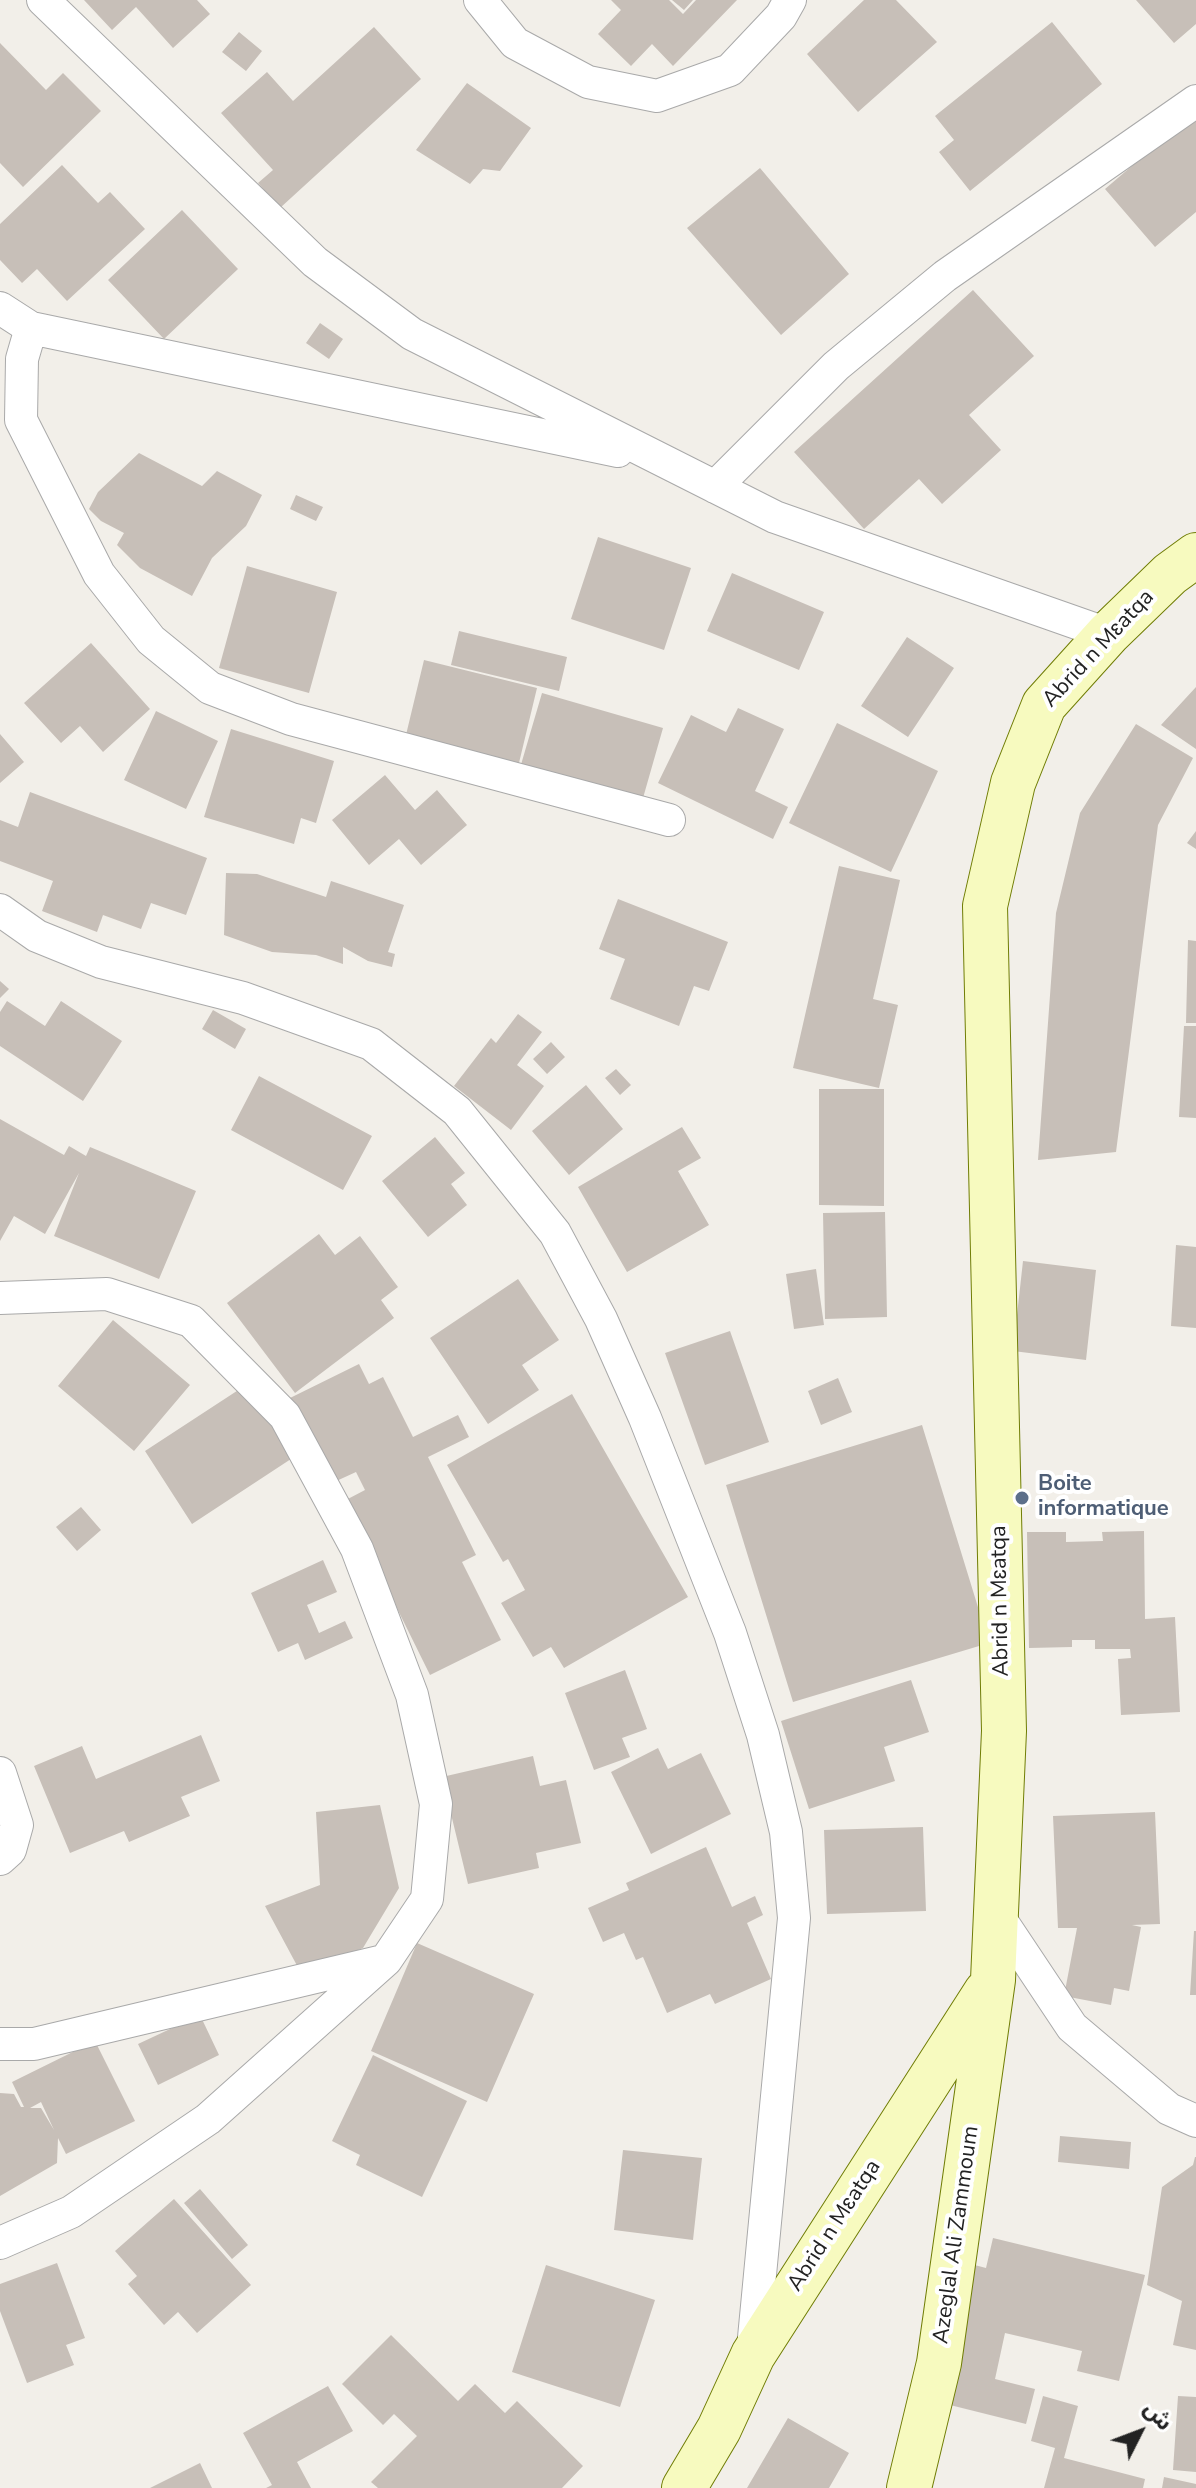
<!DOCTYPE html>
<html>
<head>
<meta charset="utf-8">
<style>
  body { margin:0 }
  #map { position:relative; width:1196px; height:2488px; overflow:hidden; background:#f2efe9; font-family:"Nunito Sans","Noto Sans Arabic",sans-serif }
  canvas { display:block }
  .north { position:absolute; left:1100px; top:2392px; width:80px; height:80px; -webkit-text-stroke:6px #fff; paint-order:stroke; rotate:48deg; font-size:22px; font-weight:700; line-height:32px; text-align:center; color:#222 }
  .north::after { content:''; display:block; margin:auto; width:28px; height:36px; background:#222; clip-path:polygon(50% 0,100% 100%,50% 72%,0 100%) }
</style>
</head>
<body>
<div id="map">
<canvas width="1196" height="2488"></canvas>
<div class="north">ش</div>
</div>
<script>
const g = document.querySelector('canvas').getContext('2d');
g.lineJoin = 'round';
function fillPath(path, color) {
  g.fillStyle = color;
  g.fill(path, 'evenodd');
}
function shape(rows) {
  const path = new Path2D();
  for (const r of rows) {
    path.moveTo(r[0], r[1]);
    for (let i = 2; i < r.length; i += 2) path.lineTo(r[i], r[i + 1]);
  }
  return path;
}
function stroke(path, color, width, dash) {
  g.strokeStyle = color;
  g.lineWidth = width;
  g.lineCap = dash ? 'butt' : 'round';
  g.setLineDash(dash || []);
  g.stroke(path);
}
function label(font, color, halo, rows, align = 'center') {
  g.font = font + ' "Nunito Sans",sans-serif';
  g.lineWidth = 8;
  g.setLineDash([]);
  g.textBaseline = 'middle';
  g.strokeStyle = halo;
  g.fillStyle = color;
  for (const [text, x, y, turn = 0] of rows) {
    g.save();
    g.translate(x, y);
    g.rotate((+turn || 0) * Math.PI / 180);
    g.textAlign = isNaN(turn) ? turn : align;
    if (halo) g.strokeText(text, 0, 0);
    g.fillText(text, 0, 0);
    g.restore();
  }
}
const building = shape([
  [84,0,197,0,210,14,173,48,136,7,112,30],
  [611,0,669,0,683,14,696,0,737,0,673,66,652,44,631,66,598,34,621,10],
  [672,0,693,0,684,10],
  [864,0,896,0,937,42,858,112,807,54],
  [1136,0,1196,0,1196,24,1174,43],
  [1052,22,1102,84,970,191,939,152,954,140,935,116],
  [374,27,421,79,280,208,258,183,273,170,221,113,267,72,293,101],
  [239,32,262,51,246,71,222,52],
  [0,43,46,90,63,73,101,111,23,187,0,163],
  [467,83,531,128,500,171,483,169,470,184,416,150],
  [1196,111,1196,212,1155,247,1105,189],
  [62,165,98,203,110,192,145,229,67,301,37,269,22,283,0,260,0,224],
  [760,168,849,274,781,335,687,228],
  [182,210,238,269,164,339,108,280],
  [973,290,1034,356,969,415,1001,450,942,504,919,479,864,529,794,452],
  [320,323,343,339,329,359,306,343],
  [139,453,202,486,217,471,262,495,246,526,212,558,192,596,140,568,117,545,124,533,101,521,89,509,98,492],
  [296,495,323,507,316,521,290,509],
  [598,537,691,568,664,650,571,619],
  [247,566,337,592,309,693,219,668],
  [732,573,824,612,799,670,707,631],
  [459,631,567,657,559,691,451,665],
  [907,637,954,668,908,737,861,706],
  [91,643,150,709,103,752,80,726,61,743,24,703],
  [424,660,537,688,518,767,405,739],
  [1196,687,1196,749,1161,725],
  [542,693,663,728,641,805,520,768],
  [738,708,784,729,755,791,788,807,773,839,658,783,691,715,726,732],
  [156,711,218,741,186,809,124,780],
  [837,723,938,771,891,872,789,823],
  [1136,724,1193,758,1158,825,1116,1152,1038,1160,1056,913,1080,813],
  [231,729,334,761,316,823,301,818,294,844,204,817],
  [0,734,24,762,0,783],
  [385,775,415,810,437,790,467,825,421,865,399,839,369,865,332,820],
  [30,792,207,858,186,915,151,903,141,929,103,915,97,932,42,911,53,881,0,861,0,820,18,827],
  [1196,831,1196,849,1187,843],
  [839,866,900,880,873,999,898,1005,879,1088,793,1068],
  [226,873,257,874,326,897,331,881,404,905,388,952,395,954,392,967,368,961,343,947,343,964,316,955,272,952,224,935],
  [618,899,728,942,709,991,694,986,679,1026,610,999,625,959,599,949],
  [1188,940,1196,941,1196,1023,1186,1023],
  [0,981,9,989,0,998],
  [7,1001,45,1026,61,1001,122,1041,83,1101,0,1046,0,1012],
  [213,1010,246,1029,235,1049,202,1029],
  [518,1014,542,1032,517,1065,544,1086,511,1130,454,1086,491,1038,496,1043],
  [1184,1026,1196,1026,1196,1118,1179,1117],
  [551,1042,565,1057,547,1074,533,1059],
  [616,1069,631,1085,620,1095,605,1078],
  [259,1076,372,1136,343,1190,231,1130],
  [586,1085,623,1129,569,1175,532,1131],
  [819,1089,884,1089,884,1206,819,1205],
  [0,1119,64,1155,69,1146,86,1156,90,1147,196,1191,159,1279,54,1236,79,1173,45,1234,14,1216,0,1241],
  [682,1127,701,1158,678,1171,709,1225,627,1272,578,1187],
  [435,1137,465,1173,451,1184,467,1205,428,1237,382,1181],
  [885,1212,887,1317,825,1319,823,1213],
  [319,1234,335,1255,360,1236,398,1287,381,1300,394,1318,295,1393,227,1303],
  [1176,1245,1196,1247,1196,1328,1171,1326],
  [1023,1261,1096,1270,1086,1360,1013,1351],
  [816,1269,824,1325,794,1329,786,1274],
  [518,1279,559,1340,522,1365,539,1390,488,1424,430,1338],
  [113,1320,190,1385,134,1451,58,1386],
  [730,1331,769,1442,705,1465,665,1353],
  [359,1364,369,1384,383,1377,413,1437,458,1415,469,1437,428,1457,476,1555,462,1562,501,1640,430,1675,344,1501,365,1490,356,1472,332,1483,290,1398],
  [838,1378,852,1412,821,1425,808,1391],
  [246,1385,294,1457,192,1524,145,1451],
  [572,1394,688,1597,564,1668,551,1647,533,1657,501,1603,525,1590,508,1559,503,1562,447,1465],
  [922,1425,989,1643,793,1702,726,1485],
  [81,1507,101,1530,77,1551,56,1527],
  [1144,1531,1145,1619,1175,1617,1180,1712,1121,1715,1118,1659,1131,1658,1130,1649,1095,1649,1095,1640,1072,1640,1072,1647,1029,1648,1027,1532,1066,1532,1066,1542,1103,1541,1102,1532],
  [323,1560,337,1592,307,1605,319,1633,345,1621,353,1638,305,1660,298,1643,278,1652,251,1593],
  [625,1670,647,1729,622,1738,630,1757,594,1770,565,1693],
  [911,1680,929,1732,884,1747,895,1781,809,1809,781,1721],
  [201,1735,220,1781,181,1797,190,1816,129,1842,124,1831,70,1853,34,1766,82,1746,96,1779],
  [658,1748,668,1769,701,1753,731,1814,651,1854,611,1772],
  [533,1756,540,1786,566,1780,581,1843,536,1853,539,1868,468,1884,442,1777],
  [380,1805,399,1888,363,1948,301,1973,265,1906,320,1885,316,1812],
  [1155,1812,1160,1924,1132,1925,1141,1927,1129,1991,1114,1988,1111,2005,1064,1996,1077,1928,1058,1928,1053,1816],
  [923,1827,926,1911,827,1914,824,1830],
  [706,1847,732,1907,755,1896,763,1915,747,1923,771,1979,715,2004,710,1994,667,2013,643,1957,636,1960,624,1933,603,1942,588,1908,629,1890,626,1883],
  [1194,1931,1196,1931,1196,1995,1190,1995],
  [417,1943,534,1994,487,2102,371,2051],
  [200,2015,219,2055,158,2085,138,2044],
  [95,2041,135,2121,66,2154,58,2138,57,2163,0,2196,0,2093,14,2094,21,2107,24,2107,12,2082],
  [41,2102,54,2130,41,2108,30,2108],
  [373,2055,467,2101,422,2197,356,2165,360,2155,332,2141],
  [1060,2136,1131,2142,1129,2169,1058,2162],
  [623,2150,702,2158,693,2240,614,2230],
  [1195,2157,1196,2157,1196,2350,1173,2345,1182,2301,1147,2285,1162,2187,1193,2165],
  [200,2189,248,2245,232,2259,184,2203],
  [174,2199,251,2285,197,2333,178,2312,164,2325,128,2284,137,2276,115,2251],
  [993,2238,1145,2275,1119,2381,1077,2371,1082,2351,1005,2333,995,2379,1035,2389,1026,2424,934,2401,967,2263,986,2268],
  [57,2263,85,2338,66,2345,74,2365,27,2383,0,2311,0,2284],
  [546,2265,655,2300,620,2407,512,2372],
  [391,2335,458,2401,475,2384,505,2413,517,2401,583,2466,562,2488,378,2488,371,2482,417,2436,394,2414,383,2425,342,2384],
  [328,2386,353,2431,297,2462,311,2488,266,2488,272,2485,243,2433],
  [1043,2396,1078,2406,1064,2458,1145,2479,1143,2488,1044,2488,1055,2448,1031,2441],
  [1178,2396,1196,2397,1196,2472,1173,2470],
  [788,2418,849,2453,829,2488,747,2488],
  [200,2463,212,2488,150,2488],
  [1164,2477,1196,2484,1196,2488,1162,2488]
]);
const street = shape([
  [43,0,315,262,412,334,775,517,1108,634],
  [480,0,515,43,588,82,657,96,730,70,781,16,790,0],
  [0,308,31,328,618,451],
  [31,328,22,359,21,420,99,574,151,640,210,688,291,719,669,820],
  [715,487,836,366,945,276,1196,101],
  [0,910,37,936,101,962,243,998,371,1044,457,1111,555,1233,601,1319,645,1418,730,1633,763,1735,786,1832,794,1918,753,2348],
  [0,1298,107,1294,191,1321,285,1416,357,1549,412,1695,436,1804,427,1899,386,1960,208,2119,71,2212,0,2243],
  [0,1773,17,1825,10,1850,0,1859],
  [996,1913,1072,2027,1169,2109,1196,2121],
  [0,2044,34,2044,383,1961]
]);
const secondary = shape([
  [684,2488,719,2429,753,2355,986,1992],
  [909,2488,939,2363,993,1980,1004,1731,985,906,1013,783,1044,705,1108,634,1170,574,1196,555]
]);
const markers = [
  [1022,1498,8,"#5c6f8a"]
];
const streetNames = [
  ["Abrid n Mɛatqa",1099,649,-47],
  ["Abrid n Mɛatqa",1001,1601,-91],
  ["Abrid n Mɛatqa",835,2226,-57],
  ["Azeglal Ali Zammoum",957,2235,-82]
];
const serviceNames = [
  ["Boite",1038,1485],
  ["informatique",1038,1510]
];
fillPath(building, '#c7bfb8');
stroke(street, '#a9a9a9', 34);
stroke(secondary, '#707d05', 46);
stroke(street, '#fff', 32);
stroke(secondary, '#f7fabf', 44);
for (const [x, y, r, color] of markers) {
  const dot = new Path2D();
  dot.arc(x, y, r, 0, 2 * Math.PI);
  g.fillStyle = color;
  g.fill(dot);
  stroke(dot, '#fff', 3);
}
label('22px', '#222', '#fff', streetNames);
label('bold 22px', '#4e5e75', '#fff', serviceNames, 'left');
</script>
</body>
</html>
